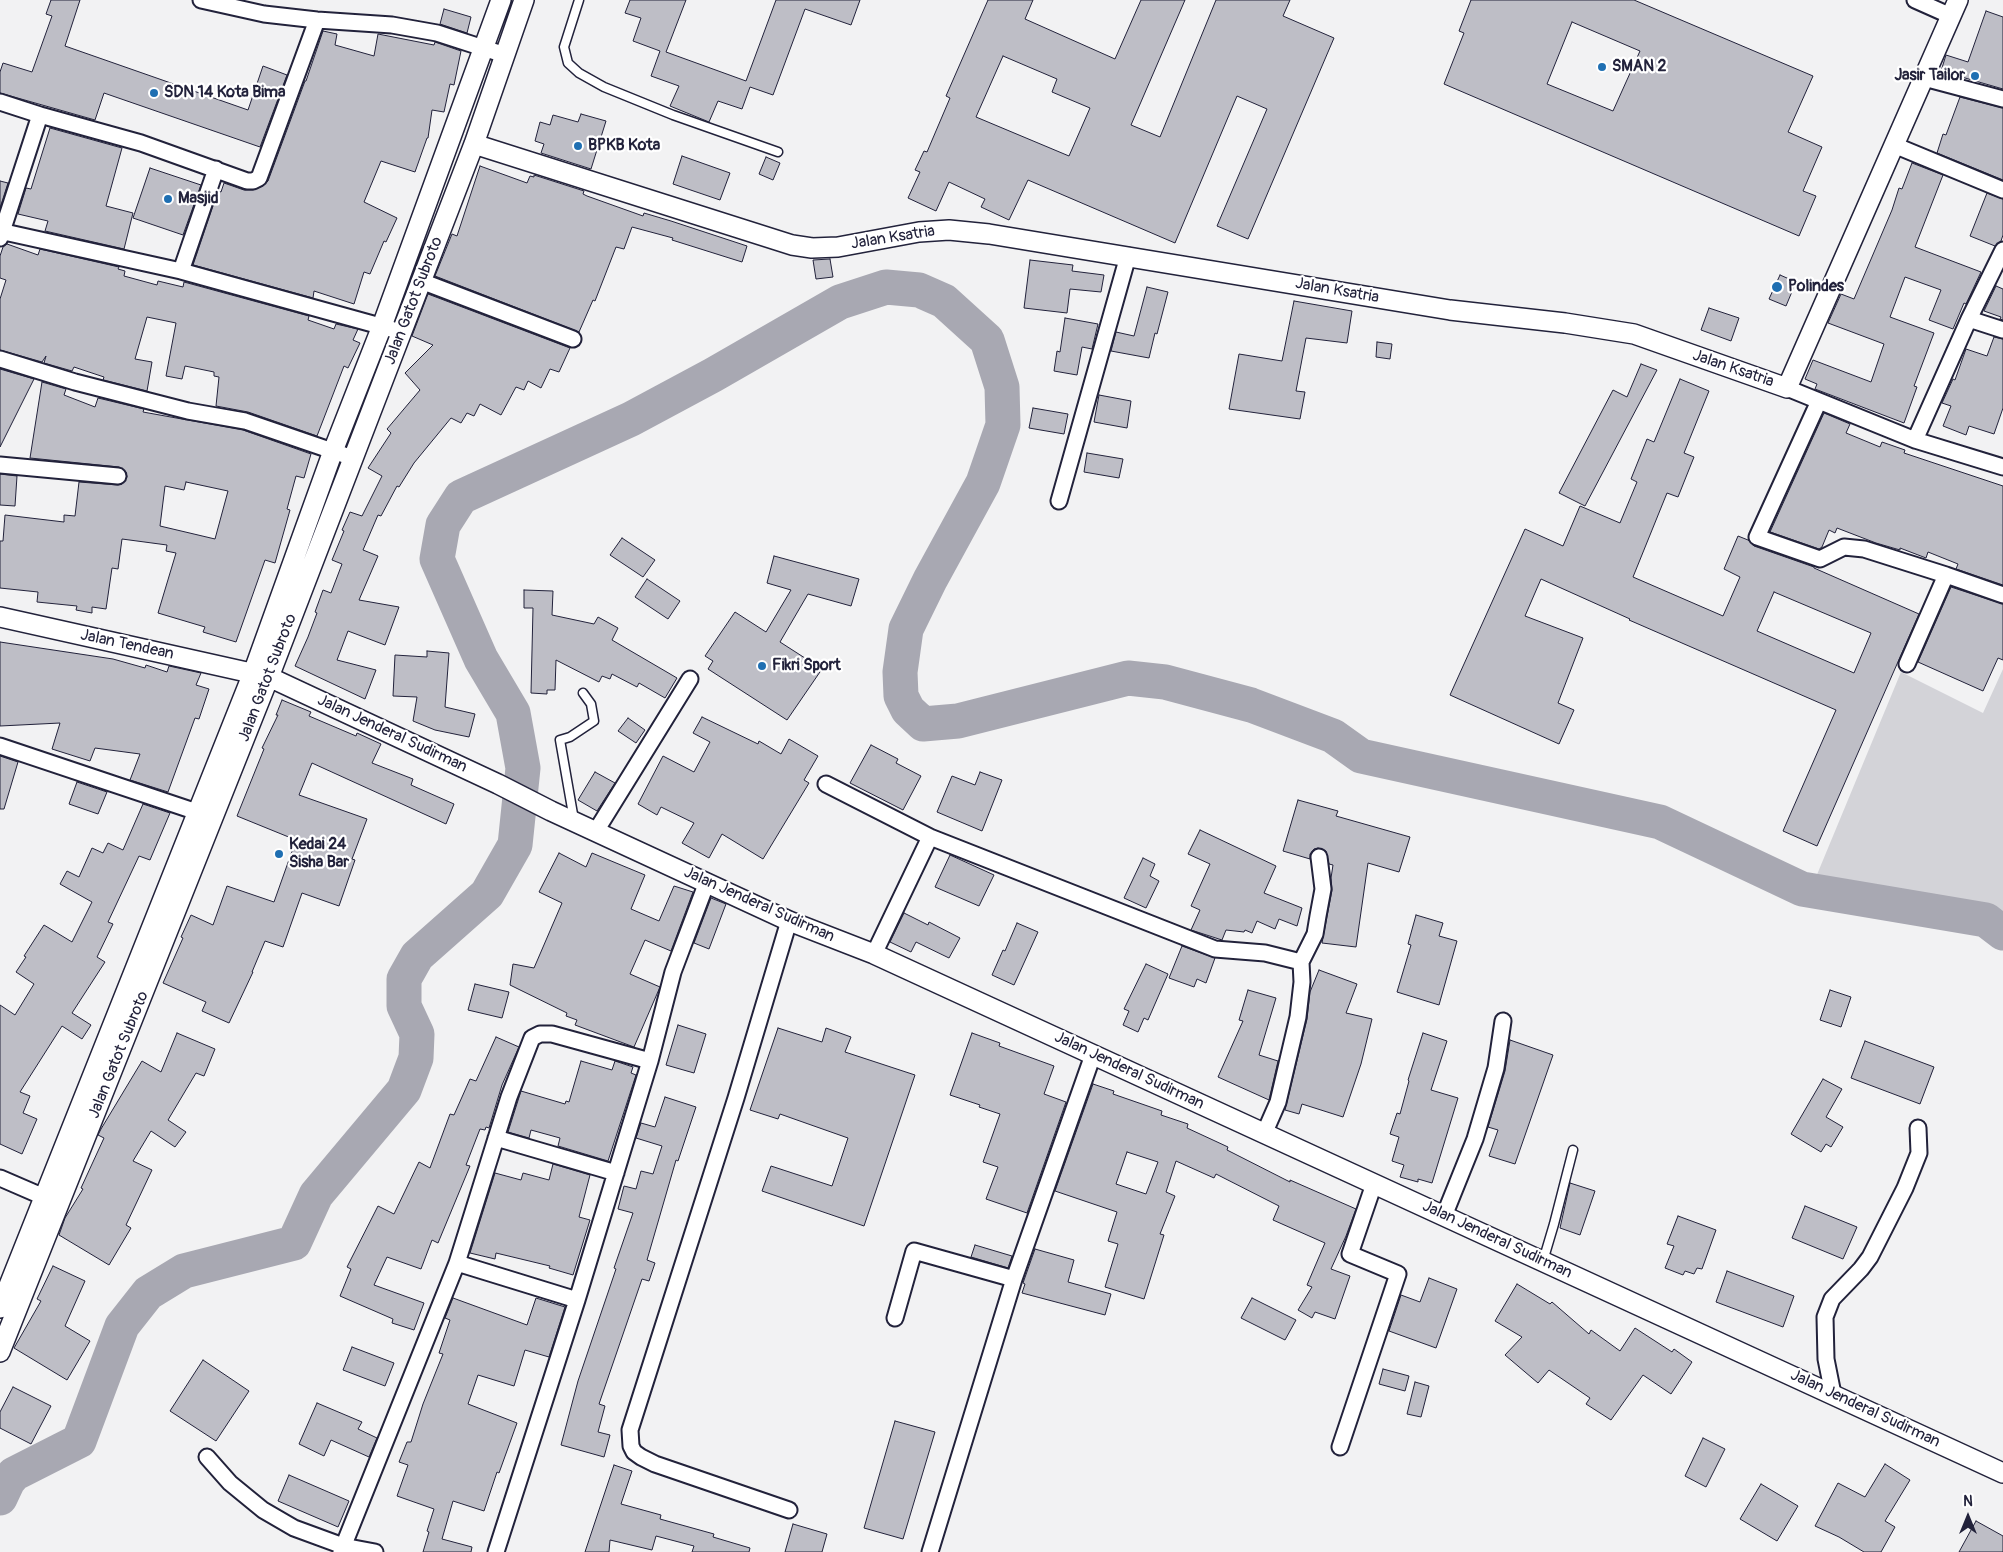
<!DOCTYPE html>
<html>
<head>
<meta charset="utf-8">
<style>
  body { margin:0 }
  #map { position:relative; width:2003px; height:1552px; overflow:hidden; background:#f2f2f3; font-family:Pangolin,sans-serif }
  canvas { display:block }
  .north { position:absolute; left:1943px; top:1492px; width:50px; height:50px; -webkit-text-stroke:4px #fff; paint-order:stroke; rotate:0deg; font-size:14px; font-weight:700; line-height:20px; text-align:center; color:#22223b }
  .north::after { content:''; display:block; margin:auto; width:18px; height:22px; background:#22223b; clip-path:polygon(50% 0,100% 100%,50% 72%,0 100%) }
</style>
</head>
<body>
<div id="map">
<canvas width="2003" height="1552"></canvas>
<div class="north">N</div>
</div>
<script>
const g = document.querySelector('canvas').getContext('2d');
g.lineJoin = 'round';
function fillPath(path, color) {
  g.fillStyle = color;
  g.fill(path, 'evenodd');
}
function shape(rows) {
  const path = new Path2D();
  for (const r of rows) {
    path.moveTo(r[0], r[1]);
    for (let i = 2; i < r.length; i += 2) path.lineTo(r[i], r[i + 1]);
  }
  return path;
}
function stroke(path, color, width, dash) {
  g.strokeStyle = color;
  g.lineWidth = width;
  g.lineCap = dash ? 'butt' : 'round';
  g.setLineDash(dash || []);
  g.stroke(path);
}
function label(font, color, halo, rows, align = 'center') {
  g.font = font + ' Pangolin,sans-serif';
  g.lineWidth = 4.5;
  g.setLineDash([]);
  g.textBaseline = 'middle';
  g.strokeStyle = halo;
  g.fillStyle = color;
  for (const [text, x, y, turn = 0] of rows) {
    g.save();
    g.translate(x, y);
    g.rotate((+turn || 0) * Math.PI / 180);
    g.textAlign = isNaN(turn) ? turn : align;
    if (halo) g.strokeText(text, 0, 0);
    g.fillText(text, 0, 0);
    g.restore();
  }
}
const green = shape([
  [2003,669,2003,913,1860,889,1816,877,1901,672,1983,713]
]);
const river = shape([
  [0,1498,8,1481,14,1474,79,1441,122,1326,148,1293,184,1271,294,1243,316,1195,404,1090,416,1058,417,1034,404,1006,404,979,417,956,487,894,515,845,523,768,513,713,481,659,437,559,443,525,461,497,631,419,713,375,840,302,886,287,919,290,944,301,987,340,1002,387,1003,425,983,483,930,580,906,629,900,672,901,696,908,710,923,724,958,721,1128,678,1165,682,1251,705,1333,736,1361,756,1660,822,1802,889,1986,920,2003,933]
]);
const building = shape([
  [51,0,80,0,65,46,248,110,263,66,287,75,260,147,104,93,95,120,0,93,0,72,3,63,32,72,52,16,46,14,51,0],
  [630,0,686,0,666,52,746,81,776,0,860,0,851,25,805,9,773,95,750,87,742,109,718,101,709,122,670,106,679,86,651,76,660,51,633,41,641,18,625,13,630,0],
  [988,0,1033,0,1025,19,1115,59,1141,0,1185,0,1131,125,1160,137,1216,0,1290,0,1283,16,1334,38,1248,239,1217,226,1267,109,1237,96,1175,243,1028,180,1009,220,981,207,985,199,949,182,936,211,908,198,920,172,915,170,924,151,927,152,950,98,946,96,988,0],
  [1003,56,1057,79,1052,92,1090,108,1069,156,976,117,1003,56],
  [1471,0,1634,0,1813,76,1788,132,1822,147,1803,191,1816,196,1799,236,1444,84,1464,33,1459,31,1471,0],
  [1572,22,1640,51,1613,111,1547,84,1572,22],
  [444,9,471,17,467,33,440,24,444,9],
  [1986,11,2003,17,2003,89,1941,71,1946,55,1968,62,1986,11],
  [323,31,337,34,335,45,374,56,378,34,434,45,435,42,461,51,454,85,450,84,444,112,432,110,428,138,427,138,415,172,381,161,364,202,397,218,386,242,384,241,370,274,364,272,354,304,314,291,313,298,193,265,218,191,221,192,224,183,244,190,253,190,263,186,268,181,305,81,306,81,323,31],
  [1960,97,2003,108,2003,180,1937,153,1943,134,1946,135,1960,97],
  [581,114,606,121,591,169,541,153,544,144,535,141,540,122,550,125,553,115,578,122,581,114],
  [50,128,122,148,106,206,133,213,124,249,45,231,48,221,18,214,26,188,31,189,50,128],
  [682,156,730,173,720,200,673,184,682,156],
  [766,157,780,163,773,180,759,174,766,157],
  [1912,163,1943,175,1915,247,1981,272,1966,304,1964,303,1953,329,1929,320,1941,290,1905,277,1890,317,1934,333,1914,386,1917,387,1904,423,1815,389,1817,384,1805,379,1813,360,1871,382,1884,344,1828,323,1841,294,1854,299,1892,210,1899,188,1902,189,1912,163],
  [480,166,527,183,530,176,534,177,534,175,584,191,583,194,587,196,643,216,644,213,671,221,747,246,742,262,672,240,673,238,632,227,624,249,616,247,595,301,593,300,579,332,435,276,452,234,457,236,480,166],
  [150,168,201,185,183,235,133,218,150,168],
  [0,181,8,183,0,208,0,181],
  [1987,193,2003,199,2003,235,2001,241,1995,246,1970,236,1987,193],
  [7,244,38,255,40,249,119,267,118,269,125,271,124,276,157,285,158,281,183,287,184,282,309,316,308,320,334,329,336,324,358,329,353,340,360,343,348,368,344,366,317,436,248,412,216,406,219,377,214,376,214,372,185,366,182,379,166,376,176,323,147,317,135,359,152,362,147,391,103,380,104,377,74,367,72,371,44,363,46,356,42,362,0,350,0,299,6,280,0,278,0,256,3,247,7,244],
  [830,259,833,277,816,279,813,260,830,259],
  [1030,260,1073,265,1072,271,1104,275,1101,292,1070,289,1067,313,1024,308,1030,260],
  [1780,275,1796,282,1786,306,1769,299,1780,275],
  [1996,286,2003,289,2003,320,2000,319,2001,317,1984,311,1996,286],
  [1147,287,1168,292,1157,334,1155,333,1149,358,1111,351,1116,332,1134,336,1147,287],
  [428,294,570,348,559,372,550,369,541,388,528,381,524,390,516,387,501,415,480,404,474,416,467,413,461,423,451,418,414,463,399,487,397,486,381,516,378,515,363,550,378,556,359,600,399,607,385,645,348,631,337,660,376,670,365,699,295,666,308,637,317,613,315,612,323,590,331,593,342,564,332,560,344,531,342,530,350,512,362,516,382,476,368,468,391,433,387,429,420,390,405,373,433,345,412,336,428,294],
  [1294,301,1352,311,1347,343,1306,338,1296,391,1305,392,1300,419,1229,409,1239,354,1282,361,1294,301],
  [1709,308,1739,318,1731,341,1701,330,1709,308],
  [1065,318,1098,324,1092,349,1082,347,1077,375,1054,371,1057,351,1060,352,1065,318],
  [1994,337,2003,339,2003,408,1994,434,1969,426,1966,435,1943,426,1951,406,1942,403,1953,379,1955,380,1966,349,1987,356,1994,337],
  [1377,342,1392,344,1390,359,1376,357,1377,342],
  [1641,364,1657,370,1585,506,1559,493,1613,390,1627,397,1641,364],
  [0,369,34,379,0,447,0,369],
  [1680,379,1709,391,1684,453,1694,457,1678,497,1667,493,1633,577,1723,616,1740,577,1724,569,1738,536,1748,540,1754,546,1814,567,1814,568,1919,614,1817,846,1783,831,1836,710,1629,620,1630,619,1541,579,1525,616,1583,638,1558,703,1574,710,1559,744,1450,695,1525,529,1563,546,1580,506,1620,523,1637,482,1631,479,1647,439,1654,442,1680,379],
  [1774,592,1871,633,1854,673,1757,631,1774,592],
  [42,382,66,389,64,395,95,407,98,398,144,409,143,412,243,430,311,454,304,478,296,476,287,509,290,510,275,563,265,560,236,642,203,632,205,627,158,613,176,553,166,551,167,545,122,539,118,569,112,568,106,609,92,607,92,613,76,610,77,606,37,602,38,592,0,588,0,541,3,541,5,515,64,522,64,515,75,516,79,482,118,485,122,484,127,477,126,472,119,467,30,458,42,382],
  [186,482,228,491,215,539,160,526,165,486,184,490,186,482],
  [1099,395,1131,401,1127,428,1094,422,1099,395],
  [1033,408,1068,414,1064,434,1029,428,1033,408],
  [1824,413,1850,424,1846,433,1880,447,1882,442,1905,450,1904,453,2003,486,2003,585,1956,569,1958,564,1928,552,1926,558,1900,548,1900,550,1876,543,1837,528,1835,533,1829,530,1822,547,1819,549,1770,532,1824,413],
  [1087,453,1123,459,1119,478,1084,472,1087,453],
  [0,474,17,476,15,506,0,505,0,474],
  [622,538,655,560,643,577,610,555,622,538],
  [774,556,859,579,851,606,808,594,780,642,822,669,787,720,708,669,713,661,705,656,735,612,766,632,791,590,767,583,774,556],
  [647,579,680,601,668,619,635,597,647,579],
  [1951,587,2003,604,2003,660,1998,658,1983,691,1918,662,1951,587],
  [524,590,553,591,552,615,594,624,598,617,618,628,612,640,677,678,665,698,639,683,637,687,612,674,610,679,602,676,599,682,556,660,555,690,547,690,547,694,531,693,533,608,524,608,524,590],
  [0,642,113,659,145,668,146,665,167,672,169,666,201,673,196,685,209,689,199,719,195,718,168,792,130,780,140,754,95,748,90,761,52,749,60,723,0,726,0,642],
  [427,651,449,653,445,707,475,714,469,737,435,730,413,721,417,697,393,696,395,655,427,657,427,651],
  [282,700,311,712,309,716,356,736,357,733,381,744,372,763,413,779,411,785,454,804,446,824,312,763,299,795,367,819,352,859,355,860,339,906,302,893,283,947,265,941,252,972,253,972,229,1023,202,1011,206,1002,163,983,183,938,181,937,191,915,213,925,227,886,274,902,296,840,237,816,264,749,262,748,278,715,276,715,282,700],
  [702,717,758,744,759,741,781,754,789,739,818,756,804,780,809,783,763,859,722,834,709,858,682,843,694,823,661,807,657,815,638,804,663,756,694,772,710,742,693,733,702,717],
  [628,718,645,730,636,743,618,731,628,718],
  [871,745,898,759,896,763,921,776,903,810,850,783,871,745],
  [0,756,18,762,4,809,0,809,0,756],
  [595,772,615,783,597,811,578,800,595,772],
  [980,772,1002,780,982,831,937,812,952,776,975,785,980,772],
  [77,782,107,792,98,814,69,804,77,782],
  [1298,800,1338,811,1336,816,1410,837,1399,872,1368,863,1356,947,1322,943,1332,890,1331,878,1333,865,1329,864,1326,851,1318,848,1314,849,1310,854,1310,859,1283,851,1298,800],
  [143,804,170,813,150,860,139,856,108,922,113,924,97,957,105,962,72,1013,91,1025,82,1039,62,1026,20,1092,30,1096,23,1113,37,1119,22,1154,0,1144,0,1005,15,1015,34,984,16,972,26,957,24,956,44,925,72,942,92,902,60,884,67,871,79,877,92,848,103,853,108,843,123,850,143,804],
  [1200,830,1276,866,1264,893,1302,908,1297,926,1279,919,1275,929,1257,921,1252,933,1245,930,1244,932,1226,930,1222,940,1191,930,1200,910,1191,906,1210,864,1188,854,1200,830],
  [559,853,586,867,592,853,645,875,631,909,659,921,674,886,693,892,671,951,645,940,630,974,660,987,634,1047,575,1025,577,1020,566,1016,567,1013,510,985,513,964,534,968,562,903,539,892,559,853],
  [950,855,994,875,979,906,935,887,950,855],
  [1143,858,1155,864,1150,876,1159,881,1146,908,1124,898,1143,858],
  [711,898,726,904,709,949,694,943,711,898],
  [904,913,928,925,929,922,960,938,949,958,916,942,911,952,890,942,904,913],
  [1416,915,1443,923,1439,936,1457,941,1439,1005,1397,992,1411,945,1408,944,1416,915],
  [1017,923,1038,932,1014,985,992,975,1003,950,1005,951,1017,923],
  [1182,946,1215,958,1206,983,1197,979,1194,987,1169,978,1182,946],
  [1146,964,1168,974,1148,1020,1144,1018,1138,1032,1123,1025,1129,1011,1124,1009,1146,964],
  [1319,970,1357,984,1346,1013,1372,1019,1361,1064,1343,1117,1302,1104,1299,1114,1285,1110,1307,1019,1310,992,1319,970],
  [475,984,509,992,502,1018,468,1010,475,984],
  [1248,990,1276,998,1259,1055,1278,1061,1269,1100,1218,1077,1243,1021,1239,1020,1248,990],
  [1830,990,1851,997,1841,1027,1820,1020,1830,990],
  [678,1025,706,1034,694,1073,666,1065,678,1025],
  [778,1028,822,1042,826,1028,851,1037,845,1052,915,1075,864,1226,762,1191,771,1166,832,1186,848,1138,780,1114,778,1119,750,1110,778,1028],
  [177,1033,215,1049,204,1076,196,1073,168,1120,186,1132,175,1147,151,1131,133,1161,152,1170,126,1225,131,1228,109,1265,59,1235,65,1218,83,1189,81,1188,104,1138,98,1135,101,1129,142,1061,161,1072,177,1033],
  [972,1033,1000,1043,999,1046,1054,1066,1044,1094,1066,1102,1027,1213,986,1199,998,1167,983,1162,1000,1114,979,1107,980,1105,950,1095,972,1033],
  [1423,1033,1447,1041,1431,1090,1458,1098,1432,1183,1418,1179,1418,1182,1400,1177,1404,1165,1392,1161,1399,1137,1390,1134,1397,1113,1400,1114,1409,1081,1408,1080,1423,1033],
  [496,1037,519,1047,502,1085,489,1128,486,1127,485,1130,480,1129,466,1165,470,1166,438,1243,432,1240,421,1269,387,1257,374,1285,424,1303,414,1330,392,1323,393,1319,340,1296,351,1269,347,1267,378,1206,394,1214,419,1162,430,1168,450,1114,454,1115,470,1079,476,1081,496,1037],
  [1510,1040,1553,1055,1515,1164,1489,1156,1498,1130,1488,1127,1505,1071,1510,1040],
  [1865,1041,1934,1067,1920,1104,1851,1078,1865,1041],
  [581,1061,612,1070,615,1061,633,1067,631,1073,636,1075,608,1161,558,1146,560,1138,531,1130,529,1138,508,1132,521,1091,565,1104,566,1101,569,1102,581,1061],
  [1823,1079,1842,1089,1826,1117,1843,1127,1831,1147,1826,1144,1821,1152,1791,1134,1823,1079],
  [1093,1084,1114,1091,1113,1094,1162,1111,1161,1115,1188,1124,1187,1128,1228,1147,1227,1150,1290,1182,1290,1180,1356,1209,1346,1236,1331,1269,1350,1276,1335,1319,1315,1312,1312,1318,1298,1310,1312,1287,1307,1285,1325,1243,1273,1220,1279,1206,1216,1174,1214,1178,1176,1161,1166,1192,1175,1196,1160,1234,1164,1235,1144,1299,1105,1287,1118,1244,1108,1241,1117,1212,1055,1191,1093,1084],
  [1127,1152,1158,1162,1146,1194,1116,1184,1127,1152],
  [665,1097,696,1107,678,1161,676,1160,647,1260,655,1263,649,1281,642,1279,599,1404,605,1406,598,1432,610,1435,604,1457,561,1445,578,1381,616,1269,614,1268,633,1213,618,1209,624,1186,636,1189,641,1171,653,1174,662,1146,636,1138,641,1123,655,1127,665,1097],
  [553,1164,590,1175,579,1217,590,1220,573,1275,549,1268,550,1266,496,1253,495,1259,470,1253,495,1173,521,1180,523,1173,549,1180,553,1164],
  [1570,1183,1595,1191,1580,1235,1560,1228,1570,1183],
  [1805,1206,1857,1227,1843,1259,1792,1238,1805,1206],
  [1678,1216,1716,1230,1702,1269,1697,1268,1694,1274,1685,1271,1683,1275,1665,1268,1674,1246,1667,1244,1678,1216],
  [975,1245,1012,1256,1008,1268,971,1257,975,1245],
  [1035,1249,1074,1260,1068,1282,1111,1294,1105,1315,1022,1293,1025,1284,1023,1283,1035,1249],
  [53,1266,85,1281,65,1326,90,1341,67,1380,14,1348,41,1301,37,1299,53,1266],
  [1727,1271,1794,1296,1783,1327,1716,1302,1727,1271],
  [1429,1278,1457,1289,1436,1348,1389,1331,1401,1295,1420,1302,1429,1278],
  [1517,1284,1550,1304,1552,1302,1589,1334,1591,1330,1620,1351,1635,1328,1672,1352,1674,1349,1692,1362,1671,1394,1643,1375,1611,1420,1586,1404,1590,1398,1549,1370,1538,1383,1505,1355,1522,1337,1495,1321,1517,1284],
  [453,1298,527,1325,536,1298,565,1307,549,1357,525,1350,514,1386,478,1375,468,1404,517,1423,499,1473,497,1472,484,1511,453,1501,442,1539,472,1547,471,1552,423,1552,429,1532,427,1531,434,1509,397,1496,408,1465,399,1462,407,1442,411,1442,423,1404,443,1354,439,1353,450,1320,445,1318,453,1298],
  [1252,1298,1296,1320,1285,1340,1241,1318,1252,1298],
  [352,1347,394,1363,385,1386,343,1370,352,1347],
  [203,1360,249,1391,216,1441,170,1411,203,1360],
  [1383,1369,1409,1376,1405,1391,1379,1384,1383,1369],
  [1415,1382,1429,1386,1421,1417,1407,1414,1415,1382],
  [13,1387,51,1406,31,1444,0,1428,0,1412,13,1387],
  [317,1403,362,1422,358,1429,377,1438,369,1457,331,1440,324,1456,299,1444,317,1403],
  [895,1421,935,1432,903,1539,864,1528,895,1421],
  [1703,1438,1725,1449,1706,1487,1685,1476,1703,1438],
  [1885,1464,1910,1480,1885,1521,1895,1527,1881,1552,1864,1552,1839,1537,1815,1526,1838,1483,1865,1497,1885,1464],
  [614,1465,632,1471,621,1504,661,1515,660,1519,714,1534,713,1537,750,1548,749,1552,692,1552,694,1546,656,1536,652,1550,610,1540,609,1552,585,1552,614,1465],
  [289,1475,349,1501,338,1527,278,1501,289,1475],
  [1761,1484,1798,1506,1777,1541,1740,1519,1761,1484],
  [1976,1521,2003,1536,2003,1552,1959,1552,1976,1521],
  [793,1524,827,1534,822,1552,785,1552,793,1524]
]);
const service = shape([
  [579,0,564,47,568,63,579,73,604,87,673,115,778,152],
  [574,820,560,740,570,737,594,721,591,704,583,693],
  [1543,1261,1554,1224,1573,1150]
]);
const minor = shape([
  [201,0,264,14,317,20,392,25,437,33,505,55],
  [1915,0,1951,16],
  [1924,78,2003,99],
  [0,102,40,115,141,143,247,181,253,181,259,178,317,20],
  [1894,145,2003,190],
  [0,231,181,271,391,329],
  [0,238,40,115],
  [181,271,216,169],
  [421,281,573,339],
  [1969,319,2003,330],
  [0,359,75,382,188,411,245,421,353,458],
  [1787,388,1915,440,2003,467],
  [1819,401,1757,537,1820,559,1844,547,1864,549,1946,575,2003,595],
  [1915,440,1969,319,2003,250],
  [0,465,118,476],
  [1059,501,1128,256],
  [1907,664,1946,575],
  [0,746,197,812],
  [826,784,930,837],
  [596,831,690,679],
  [789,921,736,1098,630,1430,631,1446,634,1452,641,1457,655,1464,789,1510],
  [874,954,930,837,1215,949,1265,953,1301,962],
  [1264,1134,1278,1102,1298,1017,1302,982,1301,962,1315,934,1318,916,1323,889,1319,857],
  [496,1138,616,1173],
  [0,1178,44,1197],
  [1444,1216,1475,1139,1496,1068,1503,1021],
  [457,1263,577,1300],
  [895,1318,914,1251,1014,1279],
  [1833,1394,1826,1359,1825,1317,1832,1299,1861,1269,1870,1257,1905,1188,1919,1153,1918,1128],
  [1340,1447,1398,1274,1350,1254,1374,1184],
  [207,1457,230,1483,263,1510,294,1528,343,1546,375,1552],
  [341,1552,457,1263,509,1097,532,1038,540,1034,552,1034,650,1061],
  [496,1552,577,1300,650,1061,673,972,707,882],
  [930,1552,1014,1279,1093,1055]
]);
const tertiary = shape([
  [474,144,792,245,812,248,838,247,919,232,949,230,989,234,1450,310,1565,323,1634,334,1787,388,1958,0],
  [0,617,269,677,498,784,551,811,789,921,874,954,2003,1473],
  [0,1308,253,673,333,451,382,326,501,0],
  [0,1352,269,677,474,144,524,0]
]);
const markers = [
  [1602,67,5,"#1f6fb2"],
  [1975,76,5,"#1f6fb2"],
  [154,93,5,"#1f6fb2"],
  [578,146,5,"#1f6fb2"],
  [168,199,5,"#1f6fb2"],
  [1777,287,6,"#1f6fb2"],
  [762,666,5,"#1f6fb2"],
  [279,854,5,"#1f6fb2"]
];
const poiNames = [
  ["SMAN 2",1612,67],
  ["Jasir Tailor",1965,76,"right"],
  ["SDN 14 Kota Bima",164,93],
  ["BPKB Kota",588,146],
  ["Masjid",178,199],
  ["Polindes",1788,287],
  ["Fikri Sport",772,666],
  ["Kedai 24",289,845],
  ["Sisha Bar",289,863]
];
const streetNames = [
  ["Jalan Ksatria",893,238,-9],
  ["Jalan Ksatria",1337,291,10],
  ["Jalan Gatot Subroto",414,301,-69],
  ["Jalan Ksatria",1733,369,19],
  ["Jalan Tendean",127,645,12],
  ["Jalan Gatot Subroto",268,678,-69],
  ["Jalan Jenderal Sudirman",392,734,25],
  ["Jalan Jenderal Sudirman",759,905,24],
  ["Jalan Gatot Subroto",119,1055,-68],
  ["Jalan Jenderal Sudirman",1129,1071,25],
  ["Jalan Jenderal Sudirman",1497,1240,25],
  ["Jalan Jenderal Sudirman",1865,1409,25]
];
fillPath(green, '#d3d3d8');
stroke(river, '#a8a8b2', 35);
fillPath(building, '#bebec6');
stroke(building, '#22223b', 1);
stroke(service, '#22223b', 11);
stroke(minor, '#22223b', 19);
stroke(tertiary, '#22223b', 22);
stroke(service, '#fff', 8);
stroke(minor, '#fff', 15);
stroke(tertiary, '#fff', 19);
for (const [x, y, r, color] of markers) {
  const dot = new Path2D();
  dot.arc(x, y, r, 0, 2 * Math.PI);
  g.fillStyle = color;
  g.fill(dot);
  stroke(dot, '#fff', 2);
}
label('bold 16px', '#22223b', '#fff', poiNames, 'left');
label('16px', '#22223b', '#fff', streetNames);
</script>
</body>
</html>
